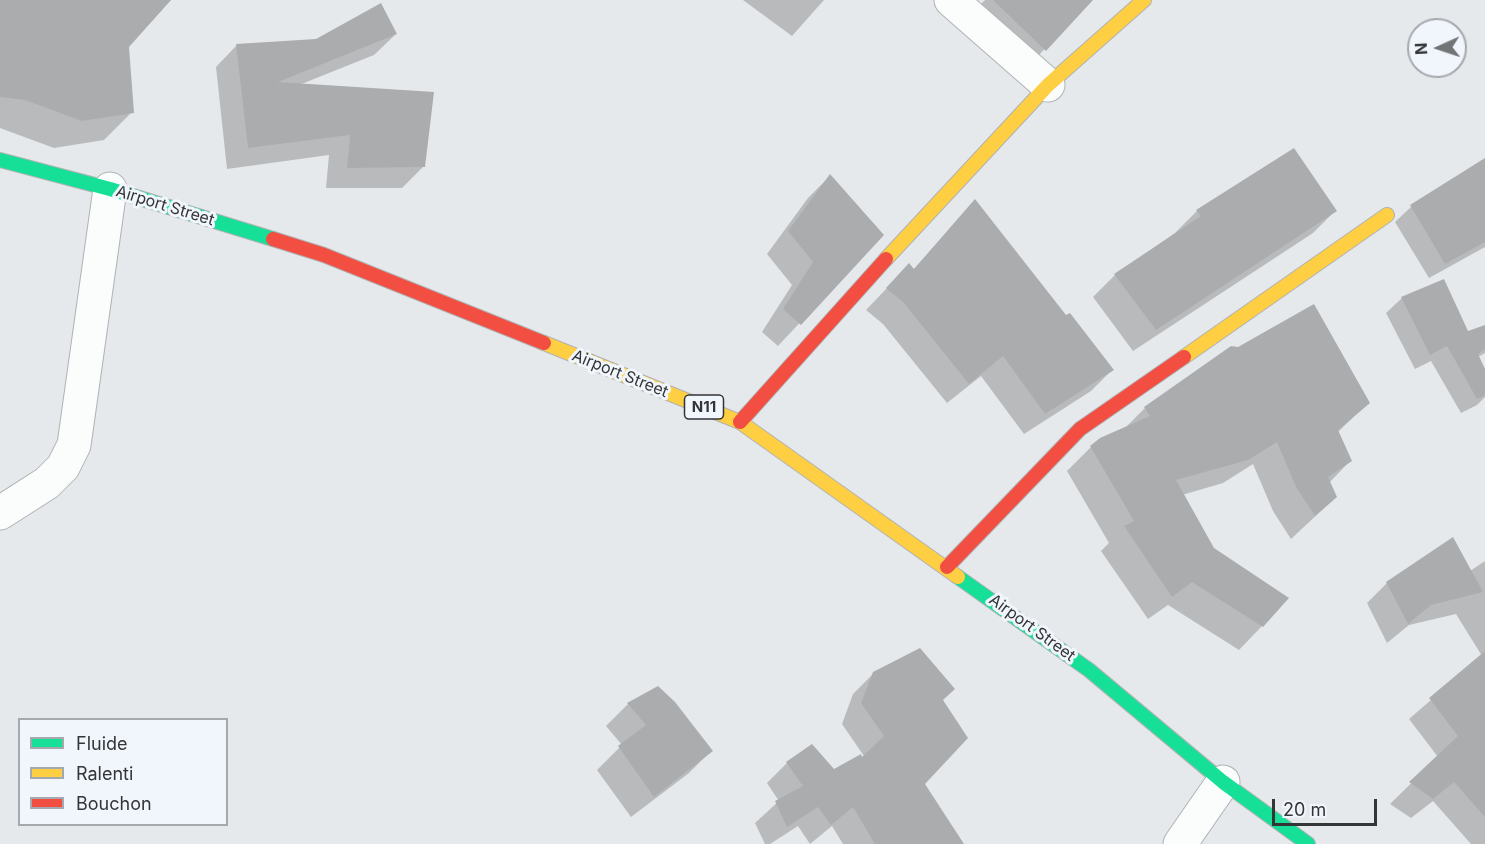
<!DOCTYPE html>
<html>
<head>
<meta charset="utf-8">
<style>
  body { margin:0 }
  #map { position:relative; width:1485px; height:844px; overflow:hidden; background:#e6e9ec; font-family:Inter,sans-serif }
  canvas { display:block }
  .legend { position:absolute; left:18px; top:718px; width:210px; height:108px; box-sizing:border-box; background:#f1f6fc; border:2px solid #a5a9ad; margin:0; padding:8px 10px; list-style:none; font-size:18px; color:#333537 }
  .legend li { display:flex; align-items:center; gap:12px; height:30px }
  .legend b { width:30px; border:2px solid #a5a9ad }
  .north { position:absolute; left:1407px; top:18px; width:60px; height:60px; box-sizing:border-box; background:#f1f6fc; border:2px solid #a5a9ad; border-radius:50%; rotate:267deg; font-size:16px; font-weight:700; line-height:24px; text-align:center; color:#333537 }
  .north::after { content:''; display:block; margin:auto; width:21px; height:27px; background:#727476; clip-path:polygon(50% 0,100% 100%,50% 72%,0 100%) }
  .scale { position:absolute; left:1272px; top:799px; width:105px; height:27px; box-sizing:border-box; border:3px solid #333537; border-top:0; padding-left:8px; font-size:18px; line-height:21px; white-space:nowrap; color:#333537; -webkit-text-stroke:4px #f1f6fc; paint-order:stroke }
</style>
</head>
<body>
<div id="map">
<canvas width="1485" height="844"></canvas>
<ul class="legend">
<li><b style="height:8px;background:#16e098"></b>Fluide</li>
<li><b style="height:8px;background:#ffcf43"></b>Ralenti</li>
<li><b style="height:8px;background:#f24e42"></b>Bouchon</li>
</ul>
<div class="north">N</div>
<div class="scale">20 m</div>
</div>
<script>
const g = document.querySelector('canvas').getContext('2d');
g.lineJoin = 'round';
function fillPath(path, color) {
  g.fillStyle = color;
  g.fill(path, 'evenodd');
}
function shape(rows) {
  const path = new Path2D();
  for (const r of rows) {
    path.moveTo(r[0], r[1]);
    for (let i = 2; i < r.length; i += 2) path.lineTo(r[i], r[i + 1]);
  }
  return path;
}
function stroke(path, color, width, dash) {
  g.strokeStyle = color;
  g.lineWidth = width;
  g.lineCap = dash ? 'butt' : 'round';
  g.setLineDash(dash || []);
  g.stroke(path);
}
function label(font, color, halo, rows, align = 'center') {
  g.font = font + ' Inter,sans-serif';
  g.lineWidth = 6;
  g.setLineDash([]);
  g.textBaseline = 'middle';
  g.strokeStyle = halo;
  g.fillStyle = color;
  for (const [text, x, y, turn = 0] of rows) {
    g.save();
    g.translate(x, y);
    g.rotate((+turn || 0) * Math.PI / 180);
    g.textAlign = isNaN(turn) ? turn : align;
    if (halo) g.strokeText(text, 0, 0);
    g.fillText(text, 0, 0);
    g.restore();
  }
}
const shadow = shape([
  [0,0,171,0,127,47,132,112,104,140,54,148,0,128],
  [743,0,824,0,792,36],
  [985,0,1091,0,1021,74,965,20],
  [396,34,374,55,299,85,424,166,402,188,326,188,329,155,227,169,216,67,237,45],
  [1485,161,1485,247,1429,278,1395,222,1411,207],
  [830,176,882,235,778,346,762,332,792,285,767,254,808,198],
  [975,202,1066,317,1112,370,1091,391,1024,434,981,376,947,403,883,324,866,310,909,265,913,270],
  [1197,211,1335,211,1313,233,1133,351,1093,297,1115,275,1175,233],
  [1402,298,1467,333,1485,326,1485,353,1478,357,1485,373,1485,397,1477,405,1461,413,1431,361,1415,369,1386,313],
  [1368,403,1338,432,1350,461,1329,483,1336,497,1291,539,1273,511,1253,464,1223,483,1182,495,1212,549,1262,626,1239,650,1168,605,1148,619,1101,551,1109,543,1067,471,1091,447,1101,439,1125,428,1145,408],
  [1485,561,1485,844,1471,844,1433,801,1411,818,1390,804,1438,757,1409,719,1482,656,1456,614,1409,625,1387,643,1367,603,1387,583,1470,571],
  [874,673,942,700,924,784,963,844,843,844,832,826,810,844,798,826,770,844,765,844,755,823,779,801,767,783,787,763,833,771,864,756,842,724,853,694],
  [658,688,711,751,689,773,631,817,597,770,622,745,606,726,628,704]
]);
const building = shape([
  [0,0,171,0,129,47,134,113,82,121,25,100,0,97],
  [993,0,1093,0,1046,51],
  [381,3,397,34,278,82,434,92,425,167,347,168,350,135,248,148,236,44,316,39],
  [1294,148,1337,211,1156,330,1114,274,1201,216,1196,210],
  [1485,158,1485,242,1445,264,1410,205],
  [830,174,884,235,801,325,783,309,813,262,788,231],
  [975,199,1066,315,1070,313,1114,370,1045,414,1003,356,969,384,904,303,886,288,909,263,914,269],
  [1444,279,1468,331,1485,325,1485,349,1478,354,1485,369,1485,395,1477,399,1447,346,1430,355,1401,297],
  [1314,304,1370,403,1338,430,1352,461,1328,477,1337,497,1315,516,1296,487,1277,442,1248,460,1176,480,1214,548,1289,598,1263,627,1192,582,1172,597,1124,526,1134,521,1090,446,1100,438,1150,416,1144,407,1231,346,1238,347],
  [1453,537,1483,592,1431,605,1408,624,1386,582],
  [920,648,955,689,943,700,968,738,925,784,964,844,875,844,853,807,831,825,818,807,787,827,775,801,803,786,786,762,812,744,834,769,861,754,862,757,884,736,861,703,873,672],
  [1485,651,1485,817,1454,782,1433,799,1409,782,1458,736,1429,698],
  [658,686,675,702,713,751,654,797,618,746,646,725,627,703]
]);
const street = shape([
  [951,0,1048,85],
  [0,513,47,483,63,467,74,445,110,189],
  [1180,844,1223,782]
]);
const fast = shape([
  [0,160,110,189,273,239],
  [958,577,1089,670,1223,782,1308,844]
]);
const slow = shape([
  [886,259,1048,85,1144,0],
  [544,343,740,422,958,577],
  [1184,357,1387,215]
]);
const jam = shape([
  [273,239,324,255,544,343],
  [740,422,886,259],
  [947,567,1080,429,1184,357]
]);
const shields = [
  [704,407,39]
];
const shieldNames = [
  ["N11",704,407]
];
const streetNames = [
  ["Airport Street",165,206,17],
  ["Airport Street",620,374,22],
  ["Airport Street",1032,628,36]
];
fillPath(shadow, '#0003');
fillPath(building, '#abacae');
stroke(street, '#b0b2b4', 35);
stroke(fast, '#b0b2b4', 16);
stroke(slow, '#b0b2b4', 16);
stroke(jam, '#b0b2b4', 16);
stroke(street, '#fbfcfc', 33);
stroke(fast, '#16e098', 14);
stroke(slow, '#ffcf43', 14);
stroke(jam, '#f24e42', 14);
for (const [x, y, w] of shields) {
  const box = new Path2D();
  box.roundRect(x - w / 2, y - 12, w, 24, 4.5);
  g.fillStyle = '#f1f6fc';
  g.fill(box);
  stroke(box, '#333537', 1.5);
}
label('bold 15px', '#333537', null, shieldNames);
label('16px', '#333537', '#f1f6fc', streetNames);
</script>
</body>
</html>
